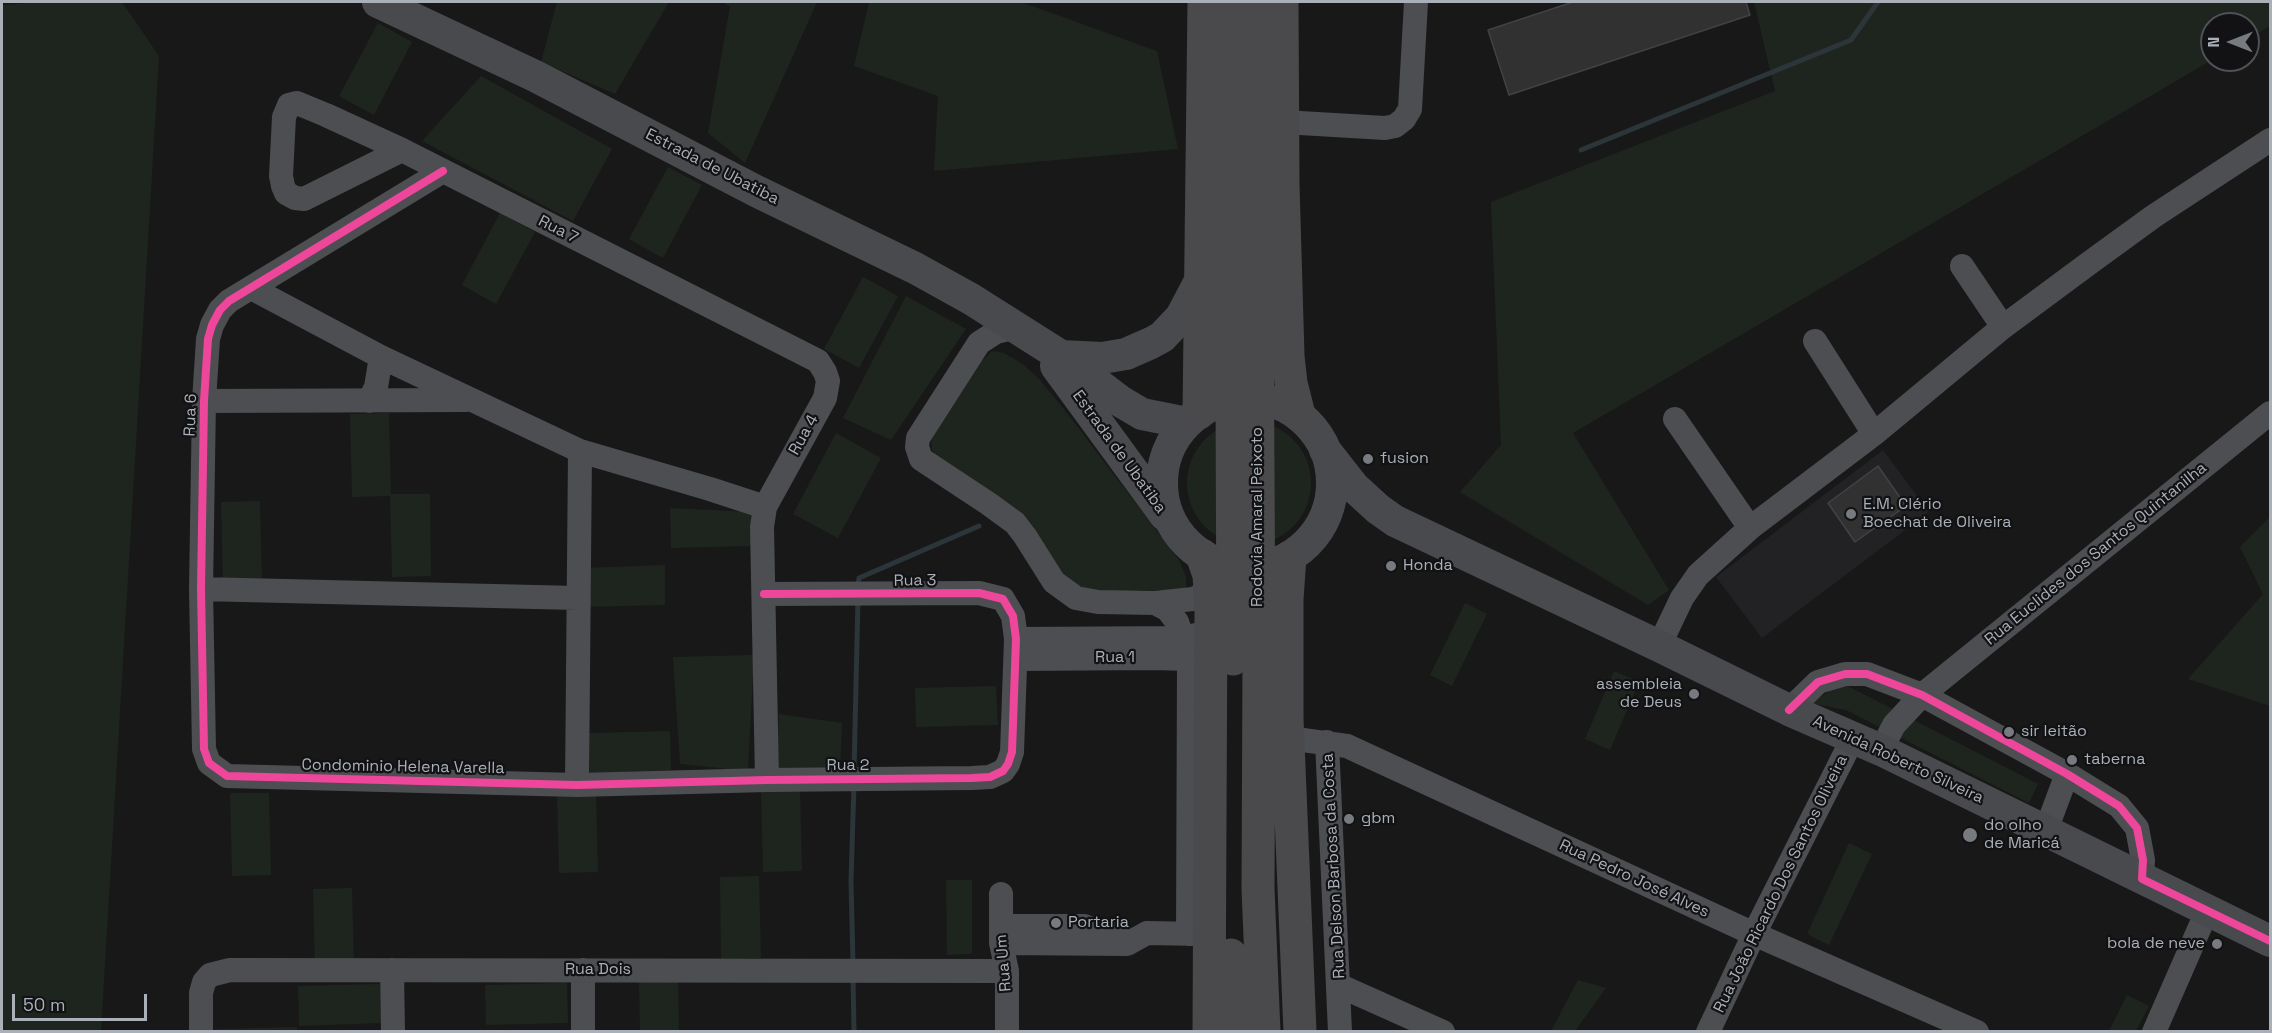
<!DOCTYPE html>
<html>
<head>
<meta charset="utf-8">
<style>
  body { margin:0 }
  #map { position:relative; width:2272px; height:1033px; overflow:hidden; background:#181818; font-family:"Space Grotesk",sans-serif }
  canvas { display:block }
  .frame { position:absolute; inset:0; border:3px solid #aab0b8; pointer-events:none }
  .north { position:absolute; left:2200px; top:12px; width:60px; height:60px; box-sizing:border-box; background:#121214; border:2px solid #4f5156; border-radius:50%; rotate:270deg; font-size:16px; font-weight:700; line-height:24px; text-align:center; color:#aab0b8 }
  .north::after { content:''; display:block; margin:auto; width:21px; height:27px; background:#777b80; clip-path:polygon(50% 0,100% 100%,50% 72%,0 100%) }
  .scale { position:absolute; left:12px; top:994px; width:135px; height:27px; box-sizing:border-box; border:3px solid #aab0b8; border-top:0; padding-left:8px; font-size:18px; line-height:21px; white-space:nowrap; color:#aab0b8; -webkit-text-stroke:4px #121214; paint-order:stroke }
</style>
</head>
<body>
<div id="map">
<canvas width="2272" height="1033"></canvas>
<div class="frame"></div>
<div class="north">N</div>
<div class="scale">50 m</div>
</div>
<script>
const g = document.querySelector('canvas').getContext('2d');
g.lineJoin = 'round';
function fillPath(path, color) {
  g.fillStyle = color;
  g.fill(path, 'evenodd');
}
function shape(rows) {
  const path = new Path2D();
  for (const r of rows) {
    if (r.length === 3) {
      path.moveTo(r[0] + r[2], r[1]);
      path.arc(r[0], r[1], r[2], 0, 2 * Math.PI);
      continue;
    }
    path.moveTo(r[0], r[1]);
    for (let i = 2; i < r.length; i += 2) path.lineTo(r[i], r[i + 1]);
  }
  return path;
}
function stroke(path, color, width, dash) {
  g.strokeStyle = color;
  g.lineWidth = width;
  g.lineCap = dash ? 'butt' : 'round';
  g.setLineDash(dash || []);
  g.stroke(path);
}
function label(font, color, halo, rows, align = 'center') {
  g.font = font + ' "Space Grotesk",sans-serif';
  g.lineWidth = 4.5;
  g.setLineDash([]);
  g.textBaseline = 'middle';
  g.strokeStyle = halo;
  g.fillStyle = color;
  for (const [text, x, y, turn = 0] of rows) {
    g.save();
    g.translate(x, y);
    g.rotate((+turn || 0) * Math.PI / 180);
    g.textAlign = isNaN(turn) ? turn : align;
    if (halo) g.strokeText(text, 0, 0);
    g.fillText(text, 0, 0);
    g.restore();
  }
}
const built = shape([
  [1883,450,1929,512,1762,638,1716,577]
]);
const green = shape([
  [44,2,122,2,159,56,101,1031,2,1031,2,5],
  [557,2,669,2,615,94,541,62],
  [721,2,817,2,745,163,708,133,730,6],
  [869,2,1021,2,1157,51,1178,149,934,171,938,96,854,66],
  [1754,2,2270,2,2270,26,2248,39,2248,24,2212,24,2212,60,1573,433,1669,590,1648,605,1460,492,1501,445,1491,202,1775,91],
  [378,23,412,42,374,115,339,96],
  [481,76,612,149,573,221,422,141],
  [668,167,702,185,663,258,629,239],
  [500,213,535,232,496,304,462,285],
  [863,277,898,296,859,368,824,349],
  [906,296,966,329,891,440,843,418],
  [992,351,1004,353,1024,365,1039,379,1067,413,1179,560,1186,577,1186,590,1095,591,1068,583,932,451,931,438,982,361],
  [389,413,391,494,430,494,431,576,392,577,390,496,352,497,350,414],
  [1249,483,62],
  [836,433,881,458,838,538,793,514],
  [260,501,262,583,223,584,221,502],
  [670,508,751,512,752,546,671,548],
  [2270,517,2270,706,2188,679,2263,594,2240,547],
  [665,565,665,605,584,607,583,568],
  [1465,603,1487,614,1452,686,1430,675],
  [754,655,748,771,680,764,673,657],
  [1614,671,1639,682,1610,750,1585,739],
  [1842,683,2038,784,2029,803,1846,710,1811,703],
  [996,686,998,725,916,727,915,688],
  [779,714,842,723,840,770,776,773],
  [670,731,671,770,590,773,589,733],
  [800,789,802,871,763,872,761,790],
  [596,790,598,872,559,873,557,791],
  [230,793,269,793,271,875,232,876],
  [1849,843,1872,854,1829,945,1807,934],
  [759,876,761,958,721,959,720,877],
  [946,880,972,880,972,952,971,954,947,955],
  [352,888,354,970,315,971,313,889],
  [678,979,679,1031,640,1031,639,980],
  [1578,980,1606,988,1575,1031,1551,1031],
  [567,983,568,1023,486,1025,485,985],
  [380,984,381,1023,299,1026,298,986],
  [2127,995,2149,1006,2136,1031,2109,1031],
  [297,1027,297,1031,215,1031,215,1029]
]);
const stream = shape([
  [1581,150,1851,40,1878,2],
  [858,586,859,578,979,526],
  [854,772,858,598],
  [853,964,851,881,854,784],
  [853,976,854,1032]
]);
const building = shape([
  [1573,2,1746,2,1750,15,1509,95,1488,30,1573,2],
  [1878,466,1906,506,1855,542,1828,503,1878,466]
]);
const minor = shape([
  [1283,122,1385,128,1395,126,1404,119,1410,109,1416,2],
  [402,150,304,199,295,198,286,193,283,186,281,176,284,117,289,105,297,103,326,115,402,150,818,361,825,372,828,381,825,398,765,507,762,527,767,780],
  [443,171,229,301,220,310,212,325,208,339,204,401,201,589,204,749,209,763,227,776,577,785,767,780,972,778,990,777,1003,771,1008,764,1012,752,1016,639,1013,616,1003,599,979,593,764,594],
  [1962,266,2003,327],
  [253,289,381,357,580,451,710,489,765,507],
  [1016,327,996,332,979,343,918,438,917,447,921,459,989,504,1015,523,1025,536,1054,582,1076,598,1098,602,1155,603,1193,599,1210,591],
  [1815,341,1874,434],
  [204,401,466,400],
  [369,401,376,387,381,357],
  [1675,419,1750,528],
  [201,589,577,598],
  [1155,603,1168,610,1177,622,1184,642,1189,669,1188,934],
  [1016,639,1183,638,1196,635],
  [1659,646,1682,598,1698,575,1750,528,1874,434,2003,327,2088,264,2154,216,2270,140],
  [1016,659,1155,658,1187,659,1202,662],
  [1789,710,1818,682,1845,674,1867,674,1922,695,2067,774,2119,806,2137,828,2143,860,2142,879],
  [1288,738,1347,746,1754,934,1977,1032],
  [1327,742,1340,1032],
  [1881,750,1894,725,1922,695,2270,413],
  [577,785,580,451],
  [2046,830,2067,774],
  [1001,894,1001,943,1007,971,1007,1032],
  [1001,926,1084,926,1094,930,1119,930],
  [1001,943,1127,944,1147,933,1203,934],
  [392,970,393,1032],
  [1338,985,1443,1032],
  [201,1032,201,993,204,982,210,975,230,970,1007,971],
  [583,1032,583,970],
  [1708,1032,1754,934,1853,738],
  [2154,1032,2207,911]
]);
const major = shape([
  [378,2,535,76,756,191,915,268,971,299,1061,356,1120,401,1142,414,1187,423],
  [1061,356,1102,358,1126,354,1151,343,1162,337,1181,317,1202,277],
  [1056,366,1165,515],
  [1247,483,85],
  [1325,450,1354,487,1378,509,1395,521,1659,646,1789,710,1881,750,2270,941]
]);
const highway = shape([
  [1231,2,1232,389],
  [1255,2,1257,285],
  [1282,2,1283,184,1288,356,1291,383,1299,415],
  [1199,413,1204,2],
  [1202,555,1209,575,1211,609,1209,1032],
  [1290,557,1287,599,1287,719,1300,1032],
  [1259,659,1258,889,1264,1032],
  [1231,955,1234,1032]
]);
const highwayBridge = shape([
  [1257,285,1259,659],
  [1232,389,1233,659]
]);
const cycleway = shape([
  [443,171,229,301,220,310,212,325,208,339,204,401,201,589,204,749,209,763,227,776,577,785,767,780,972,778,990,777,1003,771,1008,764,1012,752,1016,639,1013,616,1003,599,979,593,764,594],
  [1789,710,1818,682,1845,674,1867,674,1922,695,2067,774,2119,806,2137,828,2143,860,2142,879,2270,941]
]);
const markers = [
  [1368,459,6,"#777b80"],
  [1851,514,6,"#777b80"],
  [1391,566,6,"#777b80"],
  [1694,694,6,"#777b80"],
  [2009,732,6,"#777b80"],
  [2072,760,6,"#777b80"],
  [1349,819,6,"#777b80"],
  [1970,835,8,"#777b80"],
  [1056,923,6,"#777b80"],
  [2217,944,6,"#777b80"]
];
const streetNames = [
  ["Estrada de Ubatiba",712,167,27],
  ["Rua 7",558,230,27],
  ["Rua 6",191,415,-88],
  ["Rua 4",804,435,-61],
  ["Estrada de Ubatiba",1119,452,54],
  ["Rodovia Amaral Peixoto",1258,517,-90],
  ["Rua Euclides dos Santos Quintanilha",2096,554,-39],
  ["Rua 3",915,581,-1],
  ["Rua 1",1115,658],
  ["Avenida Roberto Silveira",1898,760,25],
  ["Rua 2",848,766],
  ["Condominio Helena Varella",403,767,1],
  ["Rua Delson Barbosa da Costa",1334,866,-93],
  ["Rua Pedro José Alves",1634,879,25],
  ["Rua João Ricardo Dos Santos Oliveira",1781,884,-64],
  ["Rua Um",1004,963,-95],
  ["Rua Dois",598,970]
];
const poiNames = [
  ["fusion",1380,459],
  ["E.M. Clério",1863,505],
  ["Boechat de Oliveira",1863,523],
  ["Honda",1403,566],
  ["assembleia",1682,685,"right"],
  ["de Deus",1682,703,"right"],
  ["sir leitão",2021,732],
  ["taberna",2084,760],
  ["gbm",1361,819],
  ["do olho",1984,826],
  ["de Maricá",1984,844],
  ["Portaria",1068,923],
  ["bola de neve",2205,944,"right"]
];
fillPath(built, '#222224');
fillPath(green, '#1e251e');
stroke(stream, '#2c3539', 5);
fillPath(building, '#313132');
stroke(building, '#404244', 1.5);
stroke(minor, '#4c4e51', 24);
stroke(major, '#494a4d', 32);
stroke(highway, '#4a4a4d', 33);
stroke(highwayBridge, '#4a4a4d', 33);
stroke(cycleway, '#ed469a', 8);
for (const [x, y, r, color] of markers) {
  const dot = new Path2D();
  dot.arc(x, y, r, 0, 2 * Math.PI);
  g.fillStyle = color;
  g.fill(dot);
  stroke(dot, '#121214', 2);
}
label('16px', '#aab0b8', '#121214', streetNames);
label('16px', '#aab0b8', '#121214', poiNames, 'left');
</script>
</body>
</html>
